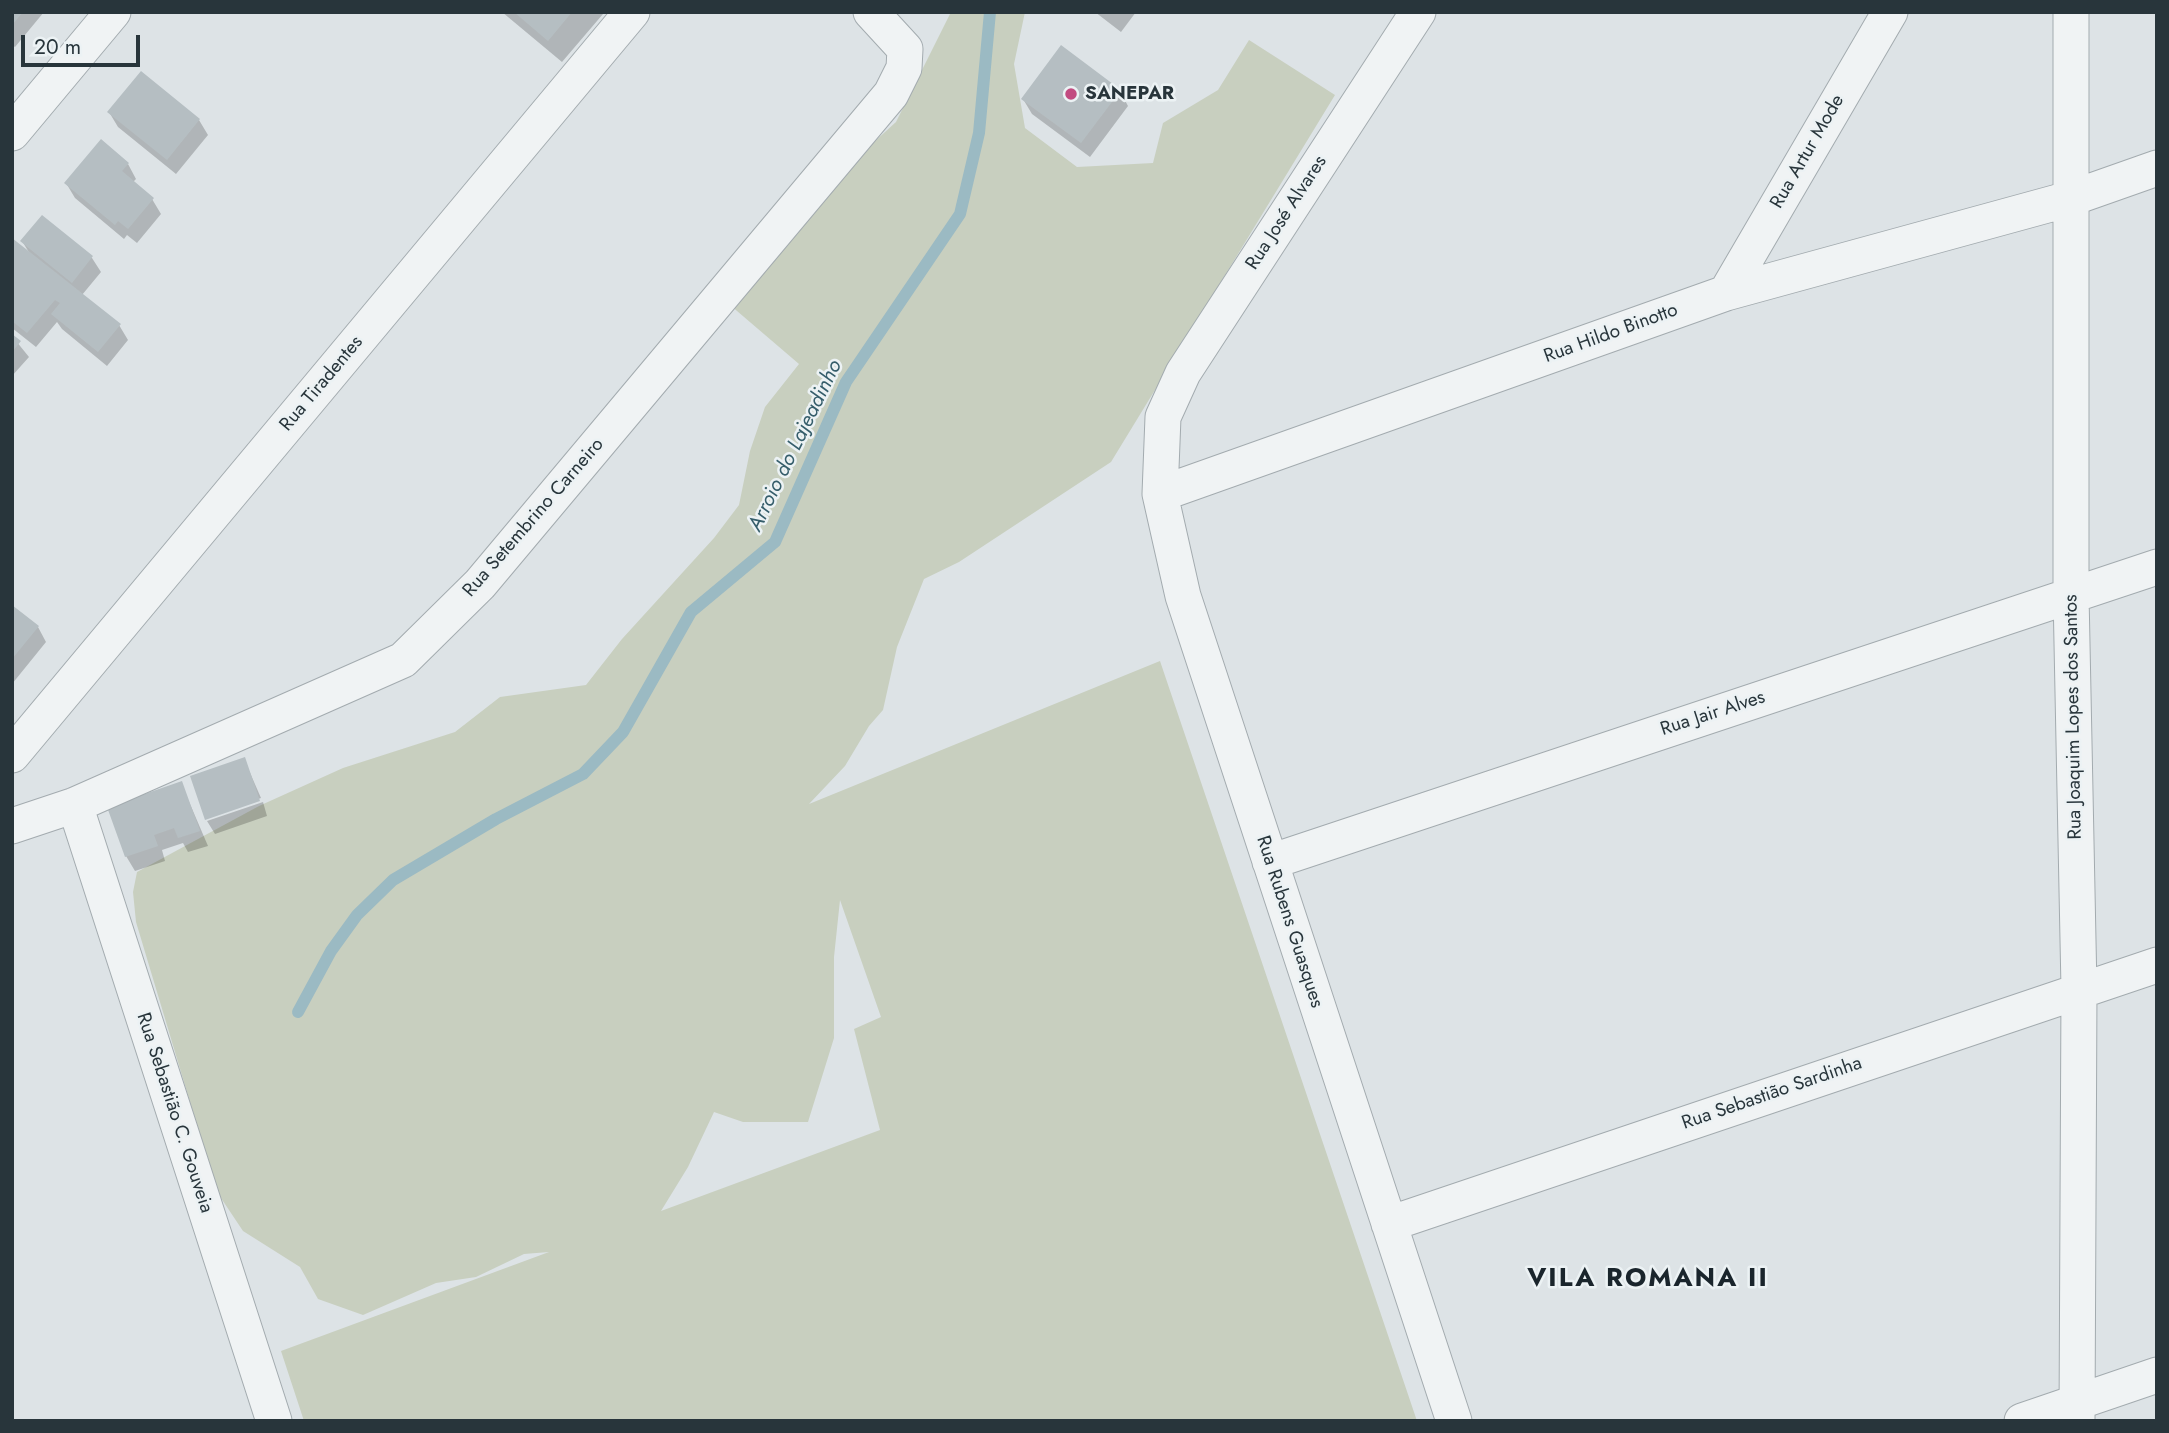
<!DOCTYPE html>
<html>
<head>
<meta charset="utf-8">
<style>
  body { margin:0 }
  #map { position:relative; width:2169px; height:1433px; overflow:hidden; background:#dde3e6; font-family:Jost,sans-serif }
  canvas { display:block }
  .frame { position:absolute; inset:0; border:14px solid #28353b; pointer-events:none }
  .scale { position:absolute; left:21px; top:35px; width:119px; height:32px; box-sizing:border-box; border:4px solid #28353b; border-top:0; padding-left:9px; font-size:21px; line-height:24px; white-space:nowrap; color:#28353b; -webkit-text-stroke:5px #ecf2f4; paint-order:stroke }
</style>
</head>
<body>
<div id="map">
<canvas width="2169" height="1433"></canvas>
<div class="frame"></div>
<div class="scale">20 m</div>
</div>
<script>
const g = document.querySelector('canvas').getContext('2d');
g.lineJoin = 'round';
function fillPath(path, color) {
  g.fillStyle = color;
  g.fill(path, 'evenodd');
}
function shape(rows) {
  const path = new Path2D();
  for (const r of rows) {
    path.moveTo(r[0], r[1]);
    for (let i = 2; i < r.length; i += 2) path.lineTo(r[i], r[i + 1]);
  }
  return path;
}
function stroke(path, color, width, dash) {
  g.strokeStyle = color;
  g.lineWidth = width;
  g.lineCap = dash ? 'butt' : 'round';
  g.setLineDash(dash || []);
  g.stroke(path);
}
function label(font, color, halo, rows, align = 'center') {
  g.font = font + ' Jost,sans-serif';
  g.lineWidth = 5;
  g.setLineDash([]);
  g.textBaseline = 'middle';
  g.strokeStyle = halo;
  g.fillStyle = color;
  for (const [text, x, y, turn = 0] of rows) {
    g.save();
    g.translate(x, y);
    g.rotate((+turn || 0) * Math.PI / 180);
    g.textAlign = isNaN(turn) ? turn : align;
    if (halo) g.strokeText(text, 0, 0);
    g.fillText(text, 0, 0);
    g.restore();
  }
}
const green = shape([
  [951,12,1025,12,1014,64,1025,128,1077,167,1153,163,1163,123,1218,90,1249,40,1335,95,1111,462,959,562,924,579,897,647,883,710,869,726,845,766,809,804,1160,661,1417,1421,304,1421,281,1351,549,1252,524,1254,476,1277,436,1283,363,1315,318,1299,300,1267,243,1231,217,1192,136,922,133,892,137,872,259,806,343,768,455,732,500,697,586,685,622,639,714,538,739,505,750,451,765,407,799,364,730,305,828,184,896,122],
  [840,900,881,1017,854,1029,880,1130,661,1211,688,1167,714,1112,743,1122,808,1122,834,1038,834,957]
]);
const shadow = shape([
  [12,12,44,12,15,47,12,45],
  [502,12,602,12,603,14,562,62],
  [1095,12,1136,12,1121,32],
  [1120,91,1128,106,1090,157,1032,114,1023,99],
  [109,112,199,120,208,135,176,174,118,127],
  [128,164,136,179,133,182,152,199,161,214,137,243,127,235,124,239,75,198,66,183],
  [42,217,92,258,101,272,82,295,119,325,128,340,107,366,62,329,57,322,36,347,12,328,12,242,30,254,22,241],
  [12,336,29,357,12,376],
  [12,607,38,627,46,642,12,684],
  [244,759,261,798,206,817],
  [181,783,208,846,188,852,183,843,162,850,165,861,135,871,126,856],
  [263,802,267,816,215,834,207,821]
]);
const stream = shape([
  [298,1012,331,951,357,915,393,880,496,819,583,774,623,732,691,612,775,542,846,382,960,214,979,133,990,12]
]);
const building = shape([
  [12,12,23,12,12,25],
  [514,12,572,12,548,41],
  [1061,45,1121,90,1081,143,1021,99],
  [141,71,200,119,167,160,107,112],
  [101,139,129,163,122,171,154,198,128,229,118,221,115,225,64,183],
  [42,215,93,256,72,283,20,241],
  [12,238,121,324,98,352,51,314,60,303,55,300,27,333,12,321],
  [12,334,21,341,12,352],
  [12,605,39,626,12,659],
  [245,757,260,801,205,820,190,776],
  [182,781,200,831,178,838,174,828,154,835,158,846,125,857,107,807]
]);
const minor = shape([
  [1418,12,1183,373,1163,417,1160,494,1183,596,1454,1421],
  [2071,12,2071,594,2079,989,2077,1421],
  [12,133,113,12],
  [1726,293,1890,12],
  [1160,494,1726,293,2069,199,2157,168],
  [12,755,632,12],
  [75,805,274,1421],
  [12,826,75,805,403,660,480,584,891,94,904,68,905,49,871,12],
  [1270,862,2157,567],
  [1389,1224,2157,965],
  [2022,1421,2157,1375]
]);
const markers = [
  [1071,94,7,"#c24b80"]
];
const poiNames = [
  ["SANEPAR",1085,94]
];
const streetNames = [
  ["Rua Artur Mode",1808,152,-60],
  ["Rua José Alvares",1287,213,-57],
  ["Rua Hildo Binotto",1611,334,-20],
  ["Rua Tiradentes",322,384,-50],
  ["Rua Setembrino Carneiro",534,518,-49],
  ["Rua Jair Alves",1713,714,-18],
  ["Rua Joaquim Lopes dos Santos",2074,717,-91],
  ["Rua Rubens Guasques",1289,922,72],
  ["Rua Sebastião Sardinha",1772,1094,-19],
  ["Rua Sebastião C. Gouveia",174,1113,72]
];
const waterNames = [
  ["Arroio do Lajeadinho",796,446,-64]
];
const districtNames = [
  ["VILA ROMANA II",1648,1280]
];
fillPath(green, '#c8cfbf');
fillPath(shadow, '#0003');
stroke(stream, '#9bbac3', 12);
fillPath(building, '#b5bec2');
stroke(minor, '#a3abaf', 37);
stroke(minor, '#f0f3f4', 35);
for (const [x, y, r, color] of markers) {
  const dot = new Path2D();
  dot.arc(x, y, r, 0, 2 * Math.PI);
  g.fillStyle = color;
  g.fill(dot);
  stroke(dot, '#ecf2f4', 2.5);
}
label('bold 19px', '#28353b', '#ecf2f4', poiNames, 'left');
label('19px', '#28353b', '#ecf2f4', streetNames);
label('italic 21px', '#365e6b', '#ecf2f4', waterNames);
g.letterSpacing = '2px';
label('bold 26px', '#1a252c', '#ecf2f4', districtNames);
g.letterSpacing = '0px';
</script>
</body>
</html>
